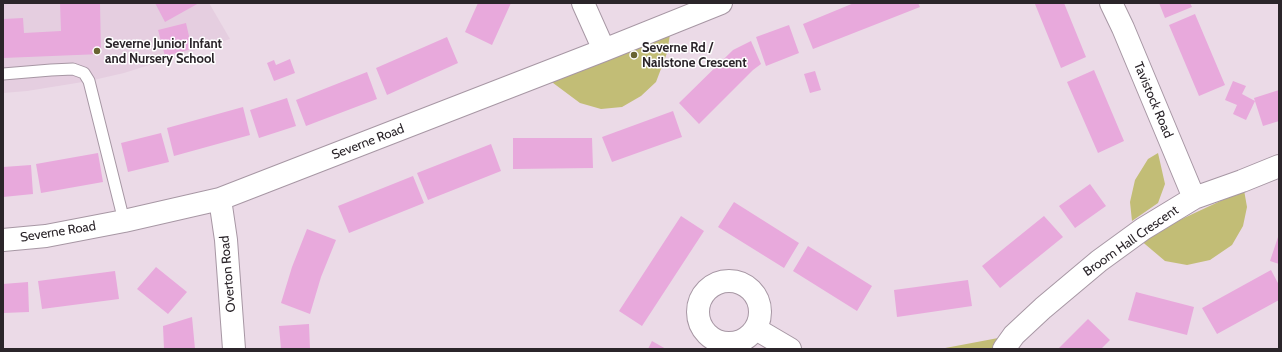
<!DOCTYPE html>
<html>
<head>
<meta charset="utf-8">
<style>
  body { margin:0 }
  #map { position:relative; width:1282px; height:352px; overflow:hidden; background:#ebdae7; font-family:Cabin,sans-serif }
  canvas { display:block }
  .frame { position:absolute; inset:0; border:4px solid #2b252a; pointer-events:none }
</style>
</head>
<body>
<div id="map">
<canvas width="1282" height="352"></canvas>
<div class="frame"></div>
</div>
<script>
const g = document.querySelector('canvas').getContext('2d');
g.lineJoin = 'round';
function fillPath(path, color) {
  g.fillStyle = color;
  g.fill(path, 'evenodd');
}
function shape(rows) {
  const path = new Path2D();
  for (const r of rows) {
    if (r.length === 3) {
      path.moveTo(r[0] + r[2], r[1]);
      path.arc(r[0], r[1], r[2], 0, 2 * Math.PI);
      continue;
    }
    path.moveTo(r[0], r[1]);
    for (let i = 2; i < r.length; i += 2) path.lineTo(r[i], r[i + 1]);
  }
  return path;
}
function stroke(path, color, width, dash) {
  g.strokeStyle = color;
  g.lineWidth = width;
  g.lineCap = dash ? 'butt' : 'round';
  g.setLineDash(dash || []);
  g.stroke(path);
}
function label(font, color, halo, rows, align = 'center') {
  g.font = font + ' Cabin,sans-serif';
  g.lineWidth = 3;
  g.setLineDash([]);
  g.textBaseline = 'middle';
  g.strokeStyle = halo;
  g.fillStyle = color;
  for (const [text, x, y, turn = 0] of rows) {
    g.save();
    g.translate(x, y);
    g.rotate((+turn || 0) * Math.PI / 180);
    g.textAlign = isNaN(turn) ? turn : align;
    if (halo) g.strokeText(text, 0, 0);
    g.fillText(text, 0, 0);
    g.restore();
  }
}
const built = shape([
  [3,3,209,3,230,39,124,73,89,81,27,91,3,93]
]);
const green = shape([
  [672,22,667,53,656,82,641,96,622,107,601,109,580,103,541,74],
  [1158,153,1165,184,1158,203,1132,221,1130,202,1135,180,1148,159],
  [1244,190,1247,207,1243,226,1232,245,1210,260,1187,265,1165,261,1139,239],
  [1014,335,1004,349,940,349]
]);
const building = shape([
  [60,3,100,3,101,54,3,58,3,19,23,18,24,33,61,31],
  [155,3,199,3,165,22],
  [478,3,511,3,492,45,465,32],
  [854,3,918,3,920,7,813,49,803,24],
  [1038,3,1064,3,1086,57,1061,68,1035,4],
  [1159,3,1190,3,1192,7,1165,18],
  [1195,14,1225,85,1199,96,1169,25],
  [186,23,192,49,165,56,158,30],
  [789,25,799,53,766,66,756,37],
  [447,37,458,63,387,95,376,68],
  [751,41,761,64,753,70,699,124,679,103,733,50],
  [290,59,295,73,274,81,267,63,274,60,276,65],
  [1094,70,1124,141,1098,153,1067,82],
  [815,71,821,90,810,93,804,74],
  [367,72,377,99,306,126,296,100],
  [1233,81,1246,86,1242,94,1255,101,1246,120,1233,114,1237,105,1225,100],
  [1279,90,1279,121,1263,126,1254,98],
  [287,98,296,126,259,138,250,110],
  [243,107,250,135,174,156,167,128],
  [673,111,682,137,612,162,602,137],
  [161,133,169,162,128,172,121,143],
  [513,138,592,138,593,168,513,169],
  [491,144,501,171,428,200,417,173],
  [98,153,103,182,41,193,36,164],
  [31,165,33,194,3,197,3,167],
  [413,176,424,203,349,233,338,206],
  [1090,184,1106,206,1075,228,1059,206],
  [734,202,799,243,784,268,718,227],
  [681,216,704,231,642,326,619,311],
  [1044,216,1063,237,1000,288,982,266],
  [307,229,336,240,321,277,310,314,281,303,292,267],
  [1279,234,1279,264,1270,261],
  [808,246,872,286,857,311,793,271],
  [156,267,187,292,168,314,137,289],
  [1271,270,1279,285,1279,300,1217,334,1202,308],
  [115,271,119,299,42,309,38,281],
  [968,280,972,306,897,317,894,290],
  [28,282,29,312,3,313,3,284],
  [1136,292,1194,307,1187,335,1128,320],
  [192,317,195,349,164,349,163,326],
  [1088,319,1110,340,1101,349,1058,349],
  [309,324,310,349,281,349,279,326],
  [652,341,666,349,648,349]
]);
const service = shape([
  [3,74,51,70,73,69,84,73,89,81,124,221]
]);
const minor = shape([
  [583,3,604,50],
  [1111,3,1123,28,1194,198],
  [220,199,226,240,234,349],
  [3,240,46,236,124,221,220,199,604,50,721,3],
  [729,312,31],
  [756,329,790,349],
  [1004,349,1014,335,1043,308,1099,261,1143,229,1194,198,1242,181,1279,166]
]);
const markers = [
  [97,51,4,"#686431"],
  [634,55,4,"#686431"]
];
const poiNames = [
  ["Severne Junior Infant",105,44],
  ["and Nursery School",105,59],
  ["Severne Rd /",642,48],
  ["Nailstone Crescent",642,63]
];
const streetNames = [
  ["Tavistock Road",1153,100,67],
  ["Severne Road",368,142,-21],
  ["Severne Road",58,232,-9],
  ["Broom Hall Crescent",1131,241,-35],
  ["Overton Road",228,274,-95]
];
fillPath(built, '#e5cee0');
fillPath(green, '#c2bd76');
fillPath(building, '#e8a9dc');
stroke(service, '#a797a4', 13);
stroke(minor, '#a797a4', 24);
stroke(service, '#fff', 11);
stroke(minor, '#fff', 22);
for (const [x, y, r, color] of markers) {
  const dot = new Path2D();
  dot.arc(x, y, r, 0, 2 * Math.PI);
  g.fillStyle = color;
  g.fill(dot);
  stroke(dot, '#fff', 1.5);
}
label('bold 13px', '#2b252a', '#fff', poiNames, 'left');
label('13px', '#2b252a', '#fff', streetNames);
</script>
</body>
</html>
